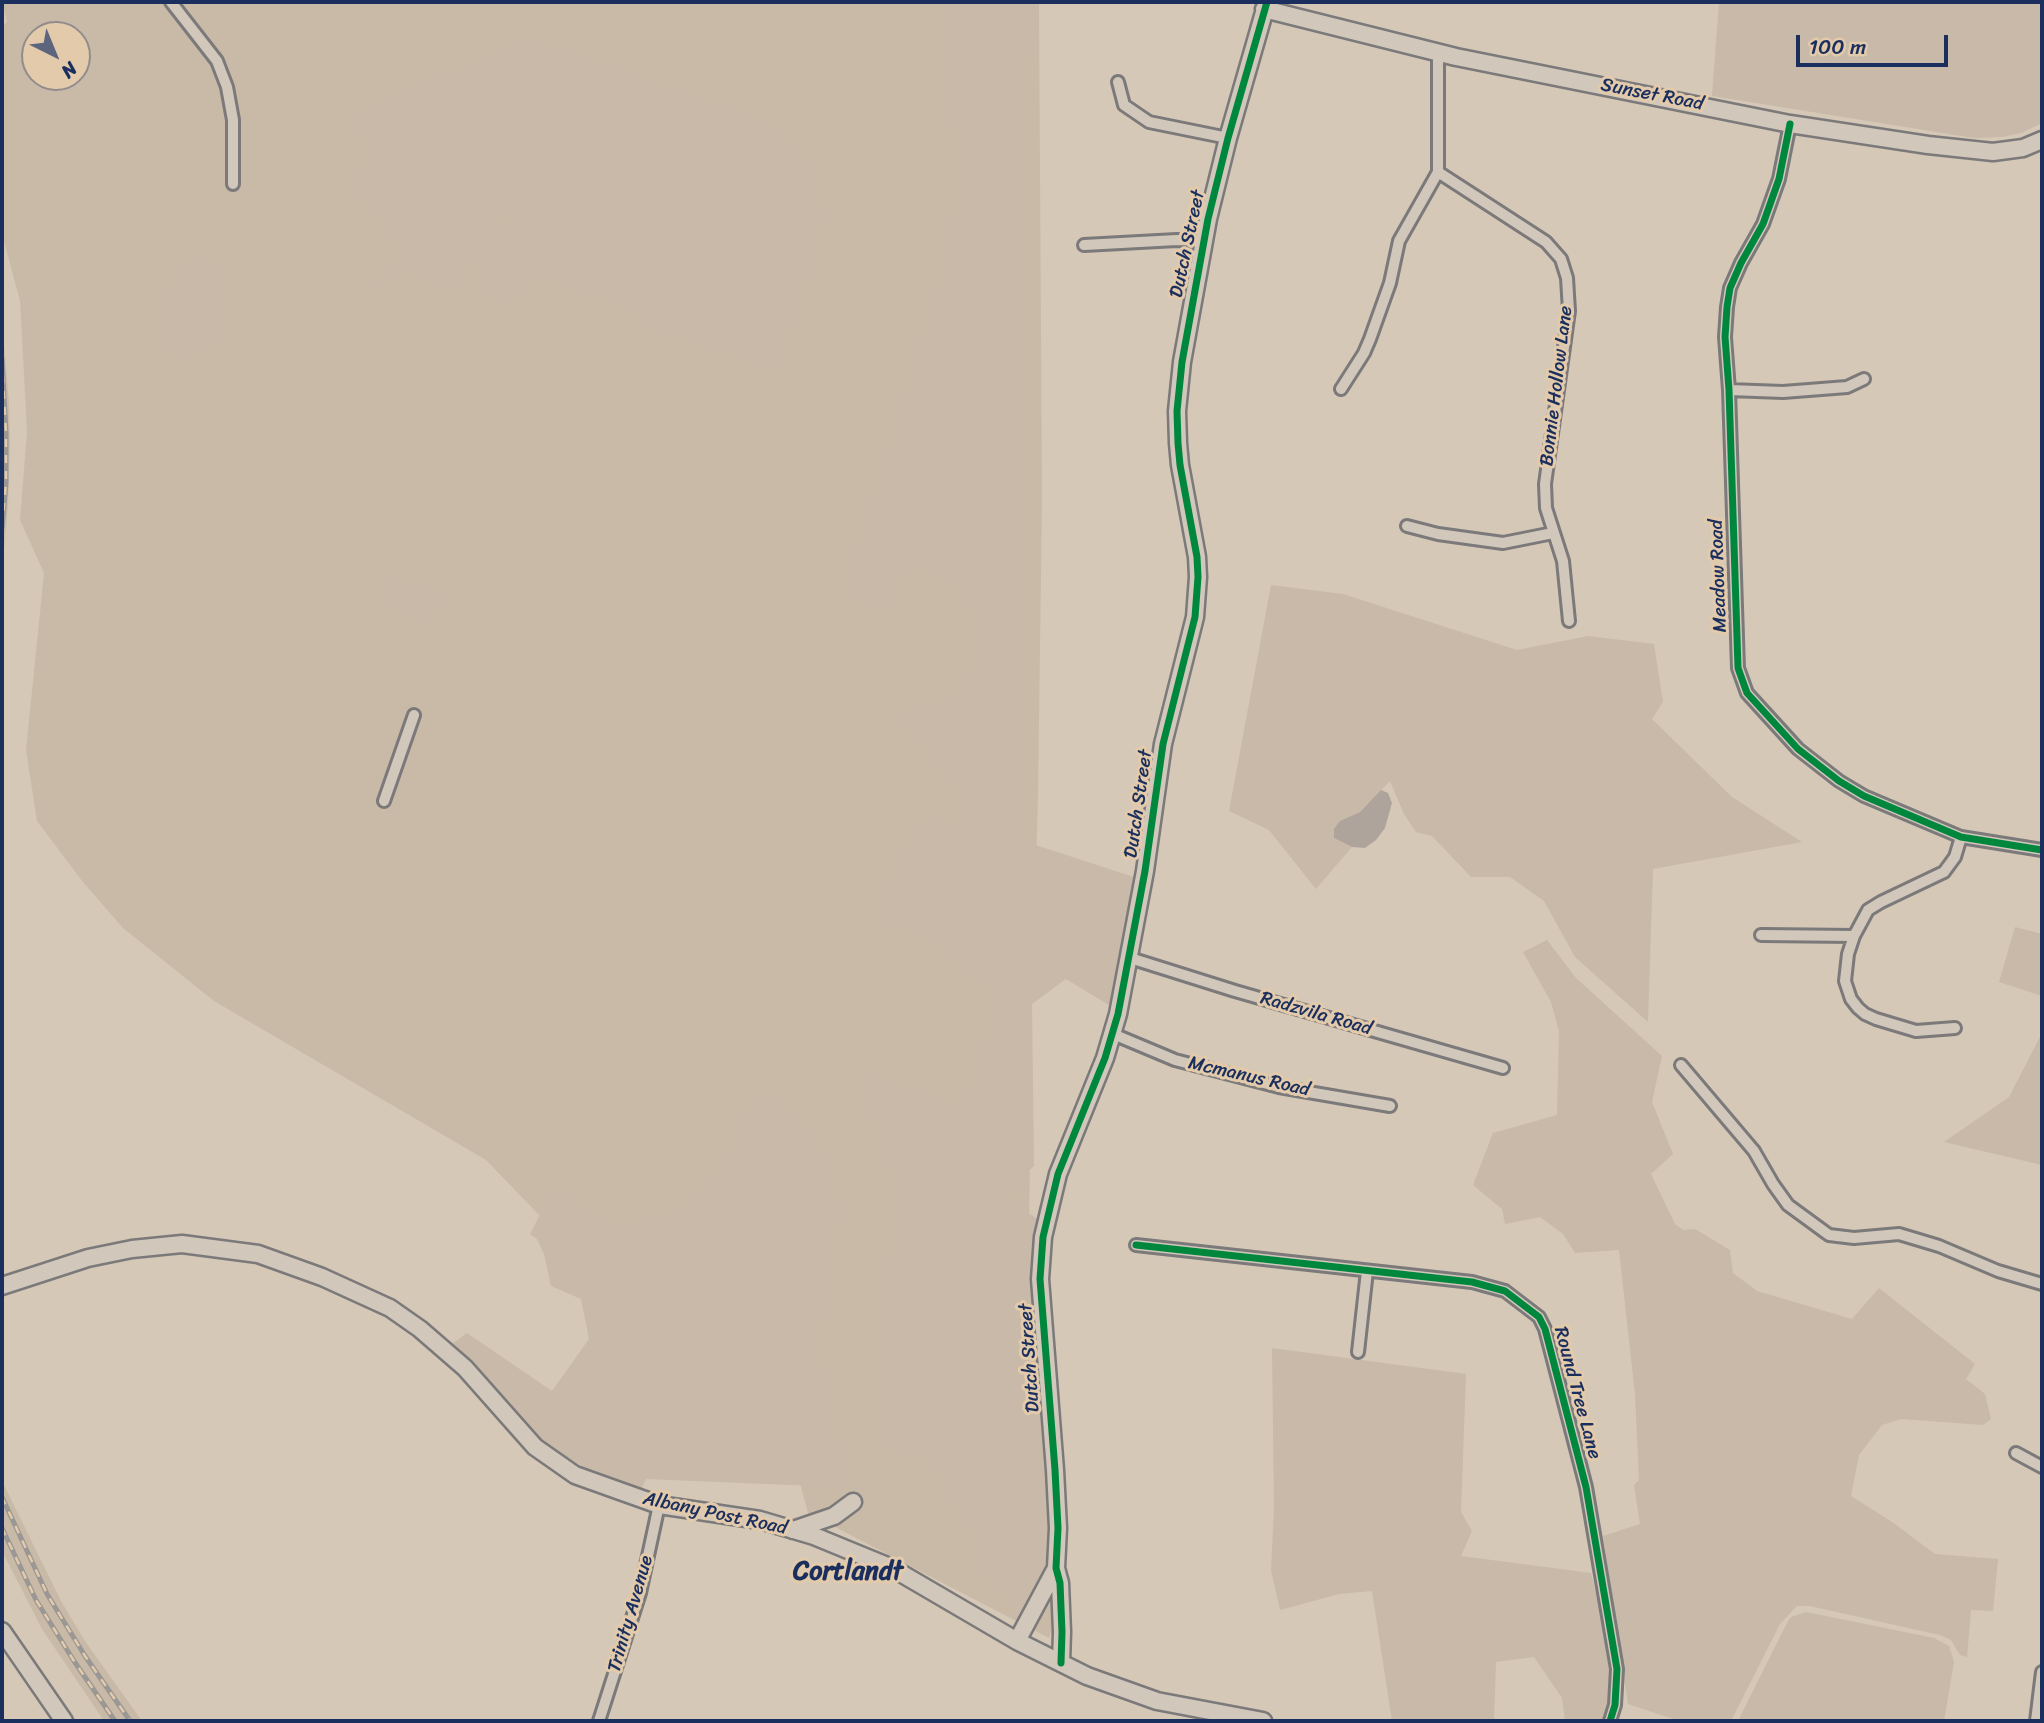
<!DOCTYPE html>
<html>
<head>
<meta charset="utf-8">
<style>
  body { margin:0 }
  #map { position:relative; width:2044px; height:1723px; overflow:hidden; background:#d5c8b7; font-family:Sriracha,sans-serif }
  canvas { display:block }
  .frame { position:absolute; inset:0; border:4px solid #1b2f5e; pointer-events:none }
  .north { position:absolute; left:21px; top:21px; width:70px; height:70px; box-sizing:border-box; background:#e2caaa; border:2px solid #928c8c; border-radius:50%; rotate:137deg; font-size:19px; font-weight:700; line-height:28px; text-align:center; color:#1b2f5e }
  .north::after { content:''; display:block; margin:auto; width:24px; height:32px; background:#5c657d; clip-path:polygon(50% 0,100% 100%,50% 72%,0 100%) }
  .scale { position:absolute; left:1796px; top:35px; width:152px; height:32px; box-sizing:border-box; border:4px solid #1b2f5e; border-top:0; padding-left:9px; font-size:21px; line-height:24px; white-space:nowrap; color:#1b2f5e; -webkit-text-stroke:5px #e2caaa; paint-order:stroke }
</style>
</head>
<body>
<div id="map">
<canvas width="2044" height="1723"></canvas>
<div class="frame"></div>
<div class="north">N</div>
<div class="scale">100 m</div>
</div>
<script>
const g = document.querySelector('canvas').getContext('2d');
g.lineJoin = 'round';
function fillPath(path, color) {
  g.fillStyle = color;
  g.fill(path, 'evenodd');
}
function shape(rows) {
  const path = new Path2D();
  for (const r of rows) {
    path.moveTo(r[0], r[1]);
    for (let i = 2; i < r.length; i += 2) path.lineTo(r[i], r[i + 1]);
  }
  return path;
}
function stroke(path, color, width, dash) {
  g.strokeStyle = color;
  g.lineWidth = width;
  g.lineCap = dash ? 'butt' : 'round';
  g.setLineDash(dash || []);
  g.stroke(path);
}
function label(font, color, halo, rows, align = 'center') {
  g.font = font + ' Sriracha,sans-serif';
  g.lineWidth = 6;
  g.setLineDash([]);
  g.textBaseline = 'middle';
  g.strokeStyle = halo;
  g.fillStyle = color;
  for (const [text, x, y, turn = 0] of rows) {
    g.save();
    g.translate(x, y);
    g.rotate((+turn || 0) * Math.PI / 180);
    g.textAlign = isNaN(turn) ? turn : align;
    if (halo) g.strokeText(text, 0, 0);
    g.fillText(text, 0, 0);
    g.restore();
  }
}
const built = shape([
  [2,2,1039,2,1042,500,1038,798,1032,993,1029,1236,1055,1620,1049,1638,808,1513,780,1408,599,1277,486,1160,214,1001,123,928,83,882,37,821,26,750,44,573,20,520,27,431,20,301,2,234,2,26,7,22],
  [35,35,77,35,77,77,35,77],
  [2,319,9,403,10,444,8,506,2,573],
  [2,1481,61,1601,85,1641,142,1721,104,1721,42,1629,2,1551]
]);
const green = shape([
  [948,2,1036,2,1020,89,1017,839,1137,878,1112,1007,1066,979,1032,1004,1034,1166,1003,1196,1039,1220,1033,1278,1050,1536,1047,1564,1032,1597,1024,1605,1016,1603,1014,1594,1004,1589,999,1578,985,1574,978,1563,982,1547,929,1452,907,1455,892,1446,885,1434,892,1259,900,1247,907,1188,895,1178,886,1150,882,1127,874,1112,863,1099,873,1075,965,1112,1004,998,967,971,944,943,886,921,880,901,925,821,961,825,969,799,896,713,939,707,965,690,985,652,982,622,961,584,927,566,901,571,887,609,843,590,870,521,943,278,965,179,941,32],
  [1719,2,2042,2,2042,123,2021,133,2002,137,1974,138,1712,96],
  [532,42,541,43,753,120,770,128,801,158,811,176,816,191,819,207,818,228,779,352,776,359,768,366,695,340,692,342,652,324,648,328,638,309,530,273,532,264,526,262,512,301,480,290,488,266,468,259,459,281,454,279,451,288,404,272,399,271,378,288,374,283,409,252,363,194,355,191,365,165,367,152,362,128,356,117,393,97,454,71,508,195,499,215,491,213,486,227,506,232,516,208,513,204,514,190,461,70,462,67,506,47],
  [195,258,201,264,187,296,168,351,162,351,159,349,158,343,167,308,178,276,186,262],
  [211,267,216,267,225,280,226,305,223,319,208,345,197,354,183,357,178,350,181,339,198,290],
  [392,578,438,595,428,622,382,605],
  [1271,585,1343,594,1517,650,1588,636,1654,644,1663,702,1652,719,1732,797,1802,842,1653,869,1648,1022,1575,957,1544,901,1510,877,1471,877,1432,836,1416,832,1404,814,1390,781,1360,812,1340,821,1334,838,1352,847,1316,889,1269,830,1229,811],
  [2015,927,2042,934,2042,996,1999,982],
  [1547,940,1576,978,1662,1056,1652,1102,1673,1154,1651,1174,1675,1224,1683,1230,1695,1229,1730,1250,1733,1273,1757,1291,1852,1319,1879,1288,1975,1364,1966,1379,1985,1394,1991,1419,1983,1425,1901,1419,1882,1425,1859,1455,1851,1496,1892,1522,1935,1554,1998,1559,1993,1611,1971,1610,1967,1657,1960,1655,1951,1640,1940,1635,1810,1606,1797,1606,1780,1624,1731,1721,1679,1721,1628,1704,1603,1536,1640,1524,1634,1485,1639,1480,1635,1394,1619,1250,1575,1253,1563,1234,1540,1217,1505,1224,1502,1209,1473,1185,1493,1133,1557,1115,1559,1031,1551,1002,1523,952],
  [2042,1033,2042,1165,1944,1142,2009,1097],
  [772,1093,787,1109,826,1164,833,1187,836,1214,833,1239,823,1278,815,1354,842,1469,841,1487,646,1479,641,1490,602,1478,544,1444,520,1420,452,1344,467,1333,552,1391,589,1339,581,1299,551,1286,544,1254,537,1239,530,1234,553,1189,587,1212,614,1224,637,1224,669,1217,699,1195,723,1170,742,1137,749,1107],
  [1272,1348,1466,1374,1461,1512,1472,1531,1461,1556,1591,1573,1609,1646,1611,1699,1604,1721,1565,1721,1562,1698,1534,1657,1496,1662,1494,1721,1392,1721,1372,1591,1339,1594,1280,1610,1271,1570,1274,1507],
  [1806,1612,1934,1638,1949,1646,1954,1662,1944,1721,1738,1721,1787,1623,1791,1617]
]);
const water = shape([
  [1381,790,1388,793,1392,803,1385,828,1376,840,1365,848,1352,847,1334,838,1334,829,1340,821,1360,812]
]);
const street = shape([
  [171,2,217,61,227,87,233,120,233,184],
  [1118,82,1124,105,1149,122,1228,138],
  [1790,124,1779,179,1763,224,1741,263,1730,288,1727,307,1725,337,1729,390,1738,668,1747,693,1798,749,1839,781,1864,796,1961,837,2042,850],
  [1438,172,1546,242,1561,259,1567,278,1569,311,1545,484,1546,508,1563,561,1569,621],
  [1084,245,1177,240,1203,241],
  [1341,389,1364,353,1370,339,1390,283,1399,241,1438,172,1438,53],
  [1729,390,1783,392,1847,387,1864,379],
  [1407,526,1438,534,1503,543,1553,533],
  [384,801,414,715],
  [1761,935,1854,936],
  [1130,958,1235,991,1503,1068],
  [1955,1028,1916,1031,1876,1019,1865,1014,1858,1008,1851,999,1845,981,1848,954,1854,936,1868,910,1881,902,1944,872,1955,857,1961,837],
  [1113,1034,1175,1060,1279,1087,1390,1106],
  [1681,1065,1754,1151,1773,1184,1788,1205,1829,1235,1854,1238,1899,1234,1939,1246,1998,1271,2042,1284],
  [1136,1245,1472,1282,1505,1291,1539,1317,1545,1329,1586,1487,1617,1669,1615,1705,1610,1721],
  [1358,1352,1367,1271],
  [2016,1453,2042,1467],
  [599,1721,640,1593,659,1505],
  [2036,1721,2042,1672]
]);
const secondary = shape([
  [1264,9,1456,57,1790,124,1928,145,1993,152,2023,148,2042,140],
  [2,1286,88,1258,132,1249,182,1244,258,1254,322,1277,390,1308,420,1329,465,1368,535,1447,575,1475,659,1505,760,1520,814,1536,892,1568,1017,1641,1087,1676,1157,1701,1263,1721],
  [793,1530,834,1516,853,1502],
  [2,1631,64,1721],
  [1017,1641,1056,1568],
  [1061,1663,1062,1632,1060,1583,1056,1568,1058,1528,1055,1470,1040,1279,1043,1237,1058,1174,1105,1058,1118,1014,1145,871,1163,744,1195,617,1198,577,1197,557,1180,465,1178,443,1177,411,1182,362,1208,219,1228,138,1267,2]
]);
const rail = shape([
  [2,359,6,433,6,483,2,528],
  [2,1497,47,1594,85,1656,130,1721],
  [2,1528,36,1600,74,1661,115,1721]
]);
const cycleway = shape([
  [1790,124,1779,179,1763,224,1741,263,1730,288,1727,307,1725,337,1729,390,1738,668,1747,693,1798,749,1839,781,1864,796,1961,837,2042,850],
  [1136,1245,1472,1282,1505,1291,1539,1317,1545,1329,1586,1487,1617,1669,1615,1705,1610,1721],
  [1061,1663,1062,1632,1060,1583,1056,1568,1058,1528,1055,1470,1040,1279,1043,1237,1058,1174,1105,1058,1118,1014,1145,871,1163,744,1195,617,1198,577,1197,557,1180,465,1178,443,1177,411,1182,362,1208,219,1228,138,1267,2]
]);
const streetNames = [
  ["Sunset Road",1652,95,11],
  ["Dutch Street",1188,244,-78],
  ["Bonnie Hollow Lane",1557,386,-83],
  ["Meadow Road",1719,576,-92],
  ["Dutch Street",1139,804,-82],
  ["Radzvila Road",1316,1014,16],
  ["Mcmanus Road",1249,1077,13],
  ["Dutch Street",1030,1358,-94],
  ["Round Tree Lane",1577,1393,75],
  ["Albany Post Road",715,1514,12],
  ["Trinity Avenue",631,1614,-74]
];
const districtNames = [
  ["Cortlandt",848,1572]
];
fillPath(built, '#c9baa8');
fillPath(green, '#c8b9a8');
fillPath(water, '#aea49c');
stroke(street, '#7b797a', 16);
stroke(secondary, '#7b797a', 21);
stroke(street, '#d1c7bb', 10);
stroke(secondary, '#d1c7bb', 16);
stroke(rail, '#9a9794', 5);
stroke(rail, '#e2caaa', 2.5, [8]);
stroke(cycleway, '#00873e', 7);
label('19px', '#1b2f5e', '#e2caaa', streetNames);
label('bold 26px', '#1b2f5e', '#e2caaa', districtNames);
</script>
</body>
</html>
